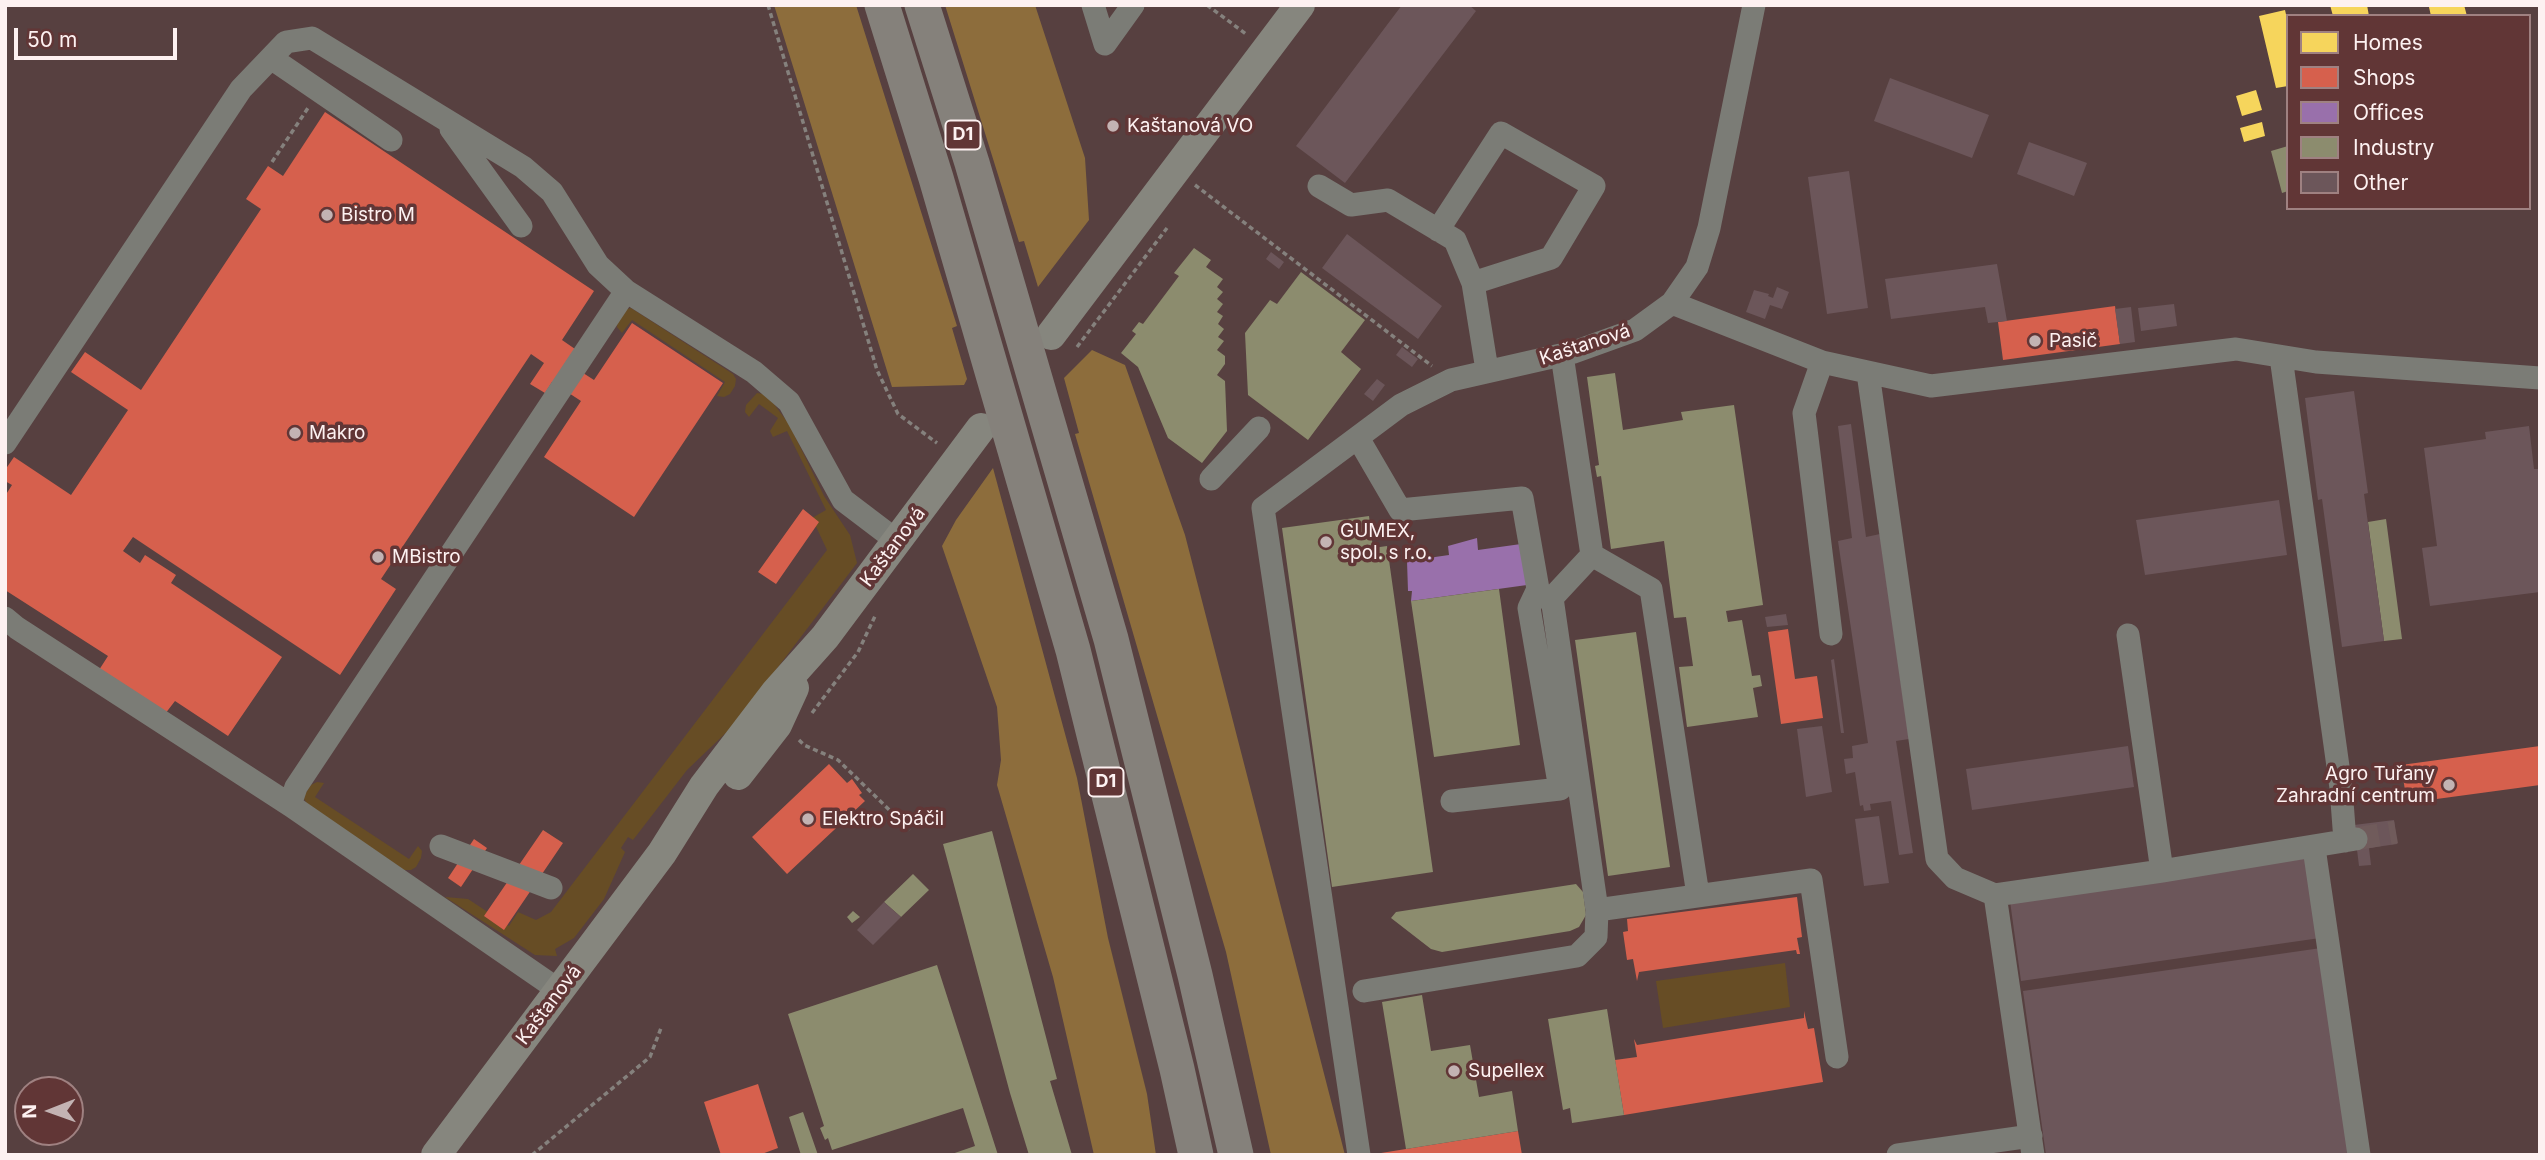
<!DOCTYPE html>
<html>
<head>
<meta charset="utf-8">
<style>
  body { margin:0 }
  #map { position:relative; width:2545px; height:1160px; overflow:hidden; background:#574040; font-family:Inter,sans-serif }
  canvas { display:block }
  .frame { position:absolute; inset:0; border:7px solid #fdf1f1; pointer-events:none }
  .legend { position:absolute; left:2286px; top:14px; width:245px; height:196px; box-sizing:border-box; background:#613636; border:2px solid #9f8181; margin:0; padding:9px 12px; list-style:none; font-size:21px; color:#fdf1f1 }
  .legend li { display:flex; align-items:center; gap:14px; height:35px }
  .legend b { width:35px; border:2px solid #9f8181 }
  .north { position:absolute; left:14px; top:1076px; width:70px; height:70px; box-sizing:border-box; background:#613636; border:2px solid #9f8181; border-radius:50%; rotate:269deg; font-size:19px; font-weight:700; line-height:28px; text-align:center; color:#fdf1f1 }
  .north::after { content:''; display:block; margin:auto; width:24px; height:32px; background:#c3b3b3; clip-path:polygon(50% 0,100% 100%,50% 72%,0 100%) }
  .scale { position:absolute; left:14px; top:28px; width:163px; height:32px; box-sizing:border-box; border:4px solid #fdf1f1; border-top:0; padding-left:9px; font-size:21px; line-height:24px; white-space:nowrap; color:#fdf1f1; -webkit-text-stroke:5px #613636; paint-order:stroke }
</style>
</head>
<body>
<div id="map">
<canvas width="2545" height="1160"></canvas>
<div class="frame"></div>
<ul class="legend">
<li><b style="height:19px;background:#f6d55c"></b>Homes</li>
<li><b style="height:19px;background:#d6604d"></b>Shops</li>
<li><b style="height:19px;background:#9970ab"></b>Offices</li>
<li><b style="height:19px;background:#8c8c6e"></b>Industry</li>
<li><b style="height:19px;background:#6c565a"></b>Other</li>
</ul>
<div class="north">N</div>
<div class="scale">50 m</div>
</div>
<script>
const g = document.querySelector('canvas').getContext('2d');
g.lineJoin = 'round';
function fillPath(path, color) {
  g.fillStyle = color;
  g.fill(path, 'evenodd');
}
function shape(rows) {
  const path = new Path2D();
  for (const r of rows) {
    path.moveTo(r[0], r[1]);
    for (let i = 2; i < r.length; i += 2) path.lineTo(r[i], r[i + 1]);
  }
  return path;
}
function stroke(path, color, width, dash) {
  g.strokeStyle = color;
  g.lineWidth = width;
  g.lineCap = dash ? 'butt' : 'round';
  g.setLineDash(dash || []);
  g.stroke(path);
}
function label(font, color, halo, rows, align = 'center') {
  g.font = font + ' Inter,sans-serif';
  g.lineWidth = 7;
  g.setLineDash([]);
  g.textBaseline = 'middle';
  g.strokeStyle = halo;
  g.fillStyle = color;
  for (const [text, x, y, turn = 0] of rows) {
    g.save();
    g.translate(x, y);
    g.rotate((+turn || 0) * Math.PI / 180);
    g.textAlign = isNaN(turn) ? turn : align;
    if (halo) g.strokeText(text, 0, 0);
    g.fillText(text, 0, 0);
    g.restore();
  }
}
const green = shape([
  [631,308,733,374,736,379,735,386,730,394,724,397,717,396,725,382,632,320,622,333,617,327,618,318,624,310],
  [757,393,763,394,773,403,789,424,824,496,850,535,857,563,734,725,687,770,633,840,628,837,621,848,625,852,604,899,574,938,555,949,557,956,535,955,445,897,468,899,509,926,518,912,536,920,551,912,827,550,812,518,826,510,787,431,773,437,770,431,778,418,759,404,749,417,745,412,746,405],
  [317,782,324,783,315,797,409,859,418,846,422,851,421,858,416,867,411,870,404,870,309,806,304,799,305,794,311,785],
  [1785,963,1790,1007,1663,1028,1656,981]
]);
const forest = shape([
  [774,5,856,5,957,326,952,328,967,379,964,385,892,387],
  [945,5,1035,5,1085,158,1089,220,1038,287,1024,241,1019,242],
  [1092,350,1125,365,1185,535,1345,1155,1271,1155,1226,952,1075,434,1079,433,1064,378],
  [993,468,1077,778,1108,938,1147,1094,1156,1155,1094,1155,1053,977,997,785,1001,760,997,707,942,546,956,520]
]);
const homes = shape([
  [2330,5,2367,5,2369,16,2333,16],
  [2437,5,2464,5,2467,16,2431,16,2429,7],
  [2285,10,2288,23,2288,86,2276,88,2259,16],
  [2256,90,2262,110,2242,116,2236,96],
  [2262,122,2265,136,2244,142,2240,128]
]);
const shops = shape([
  [325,112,594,291,562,340,575,349,566,362,594,380,632,323,723,383,634,517,544,457,581,401,552,382,545,393,530,384,544,363,531,354,381,579,396,589,340,675,133,537,123,551,140,563,145,555,176,575,171,583,282,657,228,736,175,701,165,714,99,670,108,656,5,590,5,496,12,485,5,481,5,470,14,457,71,495,128,410,71,372,85,352,141,390,261,209,246,199,268,166,283,176],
  [2115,306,2120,344,2003,360,1998,322],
  [803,509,819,522,776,584,758,572],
  [1788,629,1795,679,1817,676,1823,718,1781,724,1768,632],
  [2540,746,2540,785,2407,803,2401,765],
  [829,764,847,783,852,779,862,793,859,795,865,801,787,874,752,837],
  [543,830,563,843,504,930,484,916],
  [474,839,487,848,461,887,448,878],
  [1797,897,1802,937,1797,938,1800,954,1797,954,1796,950,1639,972,1637,981,1633,959,1627,960,1623,932,1628,931,1627,919],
  [1804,1011,1808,1029,1814,1028,1823,1082,1624,1115,1615,1060,1637,1057,1634,1039,1637,1045,1804,1018],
  [758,1084,778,1148,759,1155,721,1155,704,1102],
  [1518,1131,1522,1155,1381,1155,1381,1153]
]);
const offices = shape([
  [1477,538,1478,550,1521,544,1527,585,1411,601,1412,591,1408,591,1407,561,1449,555,1448,546]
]);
const industry = shape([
  [1115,120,1119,131,1111,133,1108,122],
  [2288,146,2288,191,2282,193,2271,151],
  [1194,248,1211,260,1206,267,1223,279,1217,287,1223,292,1217,299,1223,304,1217,312,1223,316,1218,324,1224,329,1218,337,1224,341,1217,350,1225,356,1225,364,1217,375,1225,381,1227,431,1202,463,1168,438,1138,367,1121,353,1136,334,1132,331,1139,322,1143,324,1179,276,1174,273],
  [1301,272,1365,320,1341,352,1361,369,1308,440,1248,395,1245,333,1270,300,1277,304],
  [1615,373,1623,430,1683,420,1681,412,1734,405,1763,605,1726,611,1728,622,1742,620,1752,676,1760,675,1762,686,1753,688,1758,717,1687,727,1679,667,1693,666,1686,617,1674,618,1664,541,1611,549,1601,476,1597,477,1595,466,1599,465,1587,377],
  [1369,516,1373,548,1387,546,1433,872,1332,887,1282,528],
  [2386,519,2402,639,2384,641,2368,522],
  [1499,589,1520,745,1434,757,1411,601],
  [1636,632,1670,867,1608,876,1575,640],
  [992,831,1057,1079,1050,1081,1072,1155,1029,1155,1010,1093,943,844],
  [913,874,929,890,901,917,884,902],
  [1576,884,1583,892,1586,915,1579,927,1570,931,1442,952,1431,949,1391,918,1396,912],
  [853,911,860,917,852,923,847,917],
  [937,965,998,1155,949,1155,975,1146,963,1108,832,1150,828,1138,825,1140,820,1128,824,1126,788,1014],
  [1422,995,1431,1051,1470,1045,1479,1097,1512,1091,1518,1131,1406,1149,1382,1002],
  [1607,1009,1624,1115,1572,1123,1570,1108,1563,1110,1548,1019],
  [803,1112,818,1155,801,1155,789,1117]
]);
const building = shape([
  [1402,5,1469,5,1476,11,1345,183,1296,146],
  [1890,78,1989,115,1972,158,1874,121],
  [2029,142,2087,163,2074,196,2017,174],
  [1849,171,1868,308,1827,314,1808,177],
  [1347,234,1442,306,1418,339,1322,268],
  [1271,252,1284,262,1279,269,1266,259],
  [1997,264,2007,321,1988,323,1985,307,1891,319,1885,279],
  [1777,287,1789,292,1782,309,1770,305,1765,319,1746,312,1754,290,1769,294,1768,296,1773,298],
  [2174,304,2177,326,2141,331,2138,308],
  [2131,307,2135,342,2120,344,2115,309],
  [1402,347,1418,359,1412,367,1396,355],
  [1377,379,1385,385,1373,401,1364,394],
  [2354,391,2368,493,2364,494,2384,641,2342,647,2322,499,2318,500,2305,398],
  [1851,424,1866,537,1880,534,1909,739,1896,741,1913,853,1899,855,1891,801,1870,804,1871,810,1864,811,1863,805,1860,806,1855,772,1846,774,1844,759,1853,758,1852,746,1868,743,1838,541,1852,538,1838,426],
  [2529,426,2534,469,2540,469,2540,592,2430,606,2422,548,2437,546,2424,448,2486,439,2485,432],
  [2279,500,2287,555,2145,575,2136,520],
  [1786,614,1788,625,1767,627,1765,617],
  [1834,659,1844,733,1841,733,1831,660],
  [1822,726,1832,792,1806,797,1797,729],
  [2128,746,2134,787,1972,810,1966,769],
  [1879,816,1889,883,1864,886,1855,819],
  [2394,820,2397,844,2369,848,2371,865,2359,866,2354,825],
  [2309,858,2320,938,2021,981,2010,901],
  [884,902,901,917,873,945,857,930],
  [2321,948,2351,1154,2046,1155,2023,991]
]);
const minorTunnel = shape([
  [2356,839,2396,832]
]);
const path = shape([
  [768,5,877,370,898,414,937,443],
  [1207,5,1246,34],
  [272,162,308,108],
  [1195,185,1432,366],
  [1077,347,1167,228],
  [812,713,858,652,876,614],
  [799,740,804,745,838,760,910,830],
  [532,1155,650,1057,661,1028]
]);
const minor = shape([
  [1093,5,1105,44,1133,5],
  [271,58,391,140],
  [451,129,521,226],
  [1319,186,1351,205,1388,200,1455,240,1473,283],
  [1438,230,1501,133,1594,186,1551,258,1473,283,1487,370],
  [1672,303,1822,362,1931,386,2236,349,2316,362,2540,378],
  [1562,355,1592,555,1651,589,1698,895],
  [2281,357,2341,788,2345,841],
  [1822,362,1804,413,1831,634],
  [1868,373,1937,859,1955,878,1995,895,2162,871,2356,839],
  [1358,438,1400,510,1522,498,1538,589,1529,608,1560,789,1452,801],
  [5,443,241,89,286,42,312,38,523,167,552,192,598,265,626,291,754,372,789,402,843,500,897,541],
  [1211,479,1259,428],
  [1592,555,1552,598,1597,910],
  [5,618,17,628,290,805],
  [2128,635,2162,871],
  [441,846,551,888],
  [2314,848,2359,1155],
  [1995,895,2033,1155],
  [560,991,290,805,296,787,626,291],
  [1364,991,1577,956,1596,937,1597,910,1811,880,1837,1057],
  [1359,1155,1263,508,1401,405,1451,380,1574,352,1635,330,1672,303,1697,267,1709,228,1754,5],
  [1898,1155,2031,1136]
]);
const major = shape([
  [1051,335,1300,5],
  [738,775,777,725,794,688],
  [436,1155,662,853,704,786,775,693,825,637,981,428]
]);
const highway = shape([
  [882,5,936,178,1073,650,1177,1069,1196,1155],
  [922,5,972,163,1111,639,1195,975,1236,1155]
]);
const markers = [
  [1113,126,7,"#c3b3b3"],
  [327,215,7,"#c3b3b3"],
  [2035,341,7,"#c3b3b3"],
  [295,433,7,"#c3b3b3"],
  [1326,542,7,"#c3b3b3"],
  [378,557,7,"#c3b3b3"],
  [2449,785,7,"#c3b3b3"],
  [808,819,7,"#c3b3b3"],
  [1454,1071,7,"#c3b3b3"]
];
const shields = [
  [963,135,35],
  [1106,782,35]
];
const shieldNames = [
  ["D1",963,135],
  ["D1",1106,782]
];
const poiNames = [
  ["Kaštanová VO",1127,126],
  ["Bistro M",341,215],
  ["Pasič",2049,341],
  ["Makro",309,433],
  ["GUMEX,",1340,531],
  ["spol. s r.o.",1340,553],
  ["MBistro",392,557],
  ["Agro Tuřany",2435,774,"right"],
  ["Zahradní centrum",2435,796,"right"],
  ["Elektro Spáčil",822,819],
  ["Supellex",1468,1071]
];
const streetNames = [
  ["Kaštanová",1585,345,-18],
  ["Kaštanová",893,547,-53],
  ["Kaštanová",549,1005,-53]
];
fillPath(green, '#674d25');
fillPath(forest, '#8d6d3c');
fillPath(homes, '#f6d55c');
fillPath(shops, '#d6604d');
fillPath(offices, '#9970ab');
fillPath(industry, '#8c8c6e');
fillPath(building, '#6c565a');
stroke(minorTunnel, '#705b5b', 23, [23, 11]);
stroke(path, '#85817d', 3.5, [5, 3.5]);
stroke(minor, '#7b7c76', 23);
stroke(major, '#86867e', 30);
stroke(highway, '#85817b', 35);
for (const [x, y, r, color] of markers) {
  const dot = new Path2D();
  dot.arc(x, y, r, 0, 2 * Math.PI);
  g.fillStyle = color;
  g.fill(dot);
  stroke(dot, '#613636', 2.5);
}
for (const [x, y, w] of shields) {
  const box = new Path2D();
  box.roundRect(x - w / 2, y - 14.5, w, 29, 5);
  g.fillStyle = '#613636';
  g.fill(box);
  stroke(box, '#fdf1f1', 2);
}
label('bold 18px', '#fdf1f1', null, shieldNames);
label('19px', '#fdf1f1', '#613636', poiNames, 'left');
label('19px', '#fdf1f1', '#613636', streetNames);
</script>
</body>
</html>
